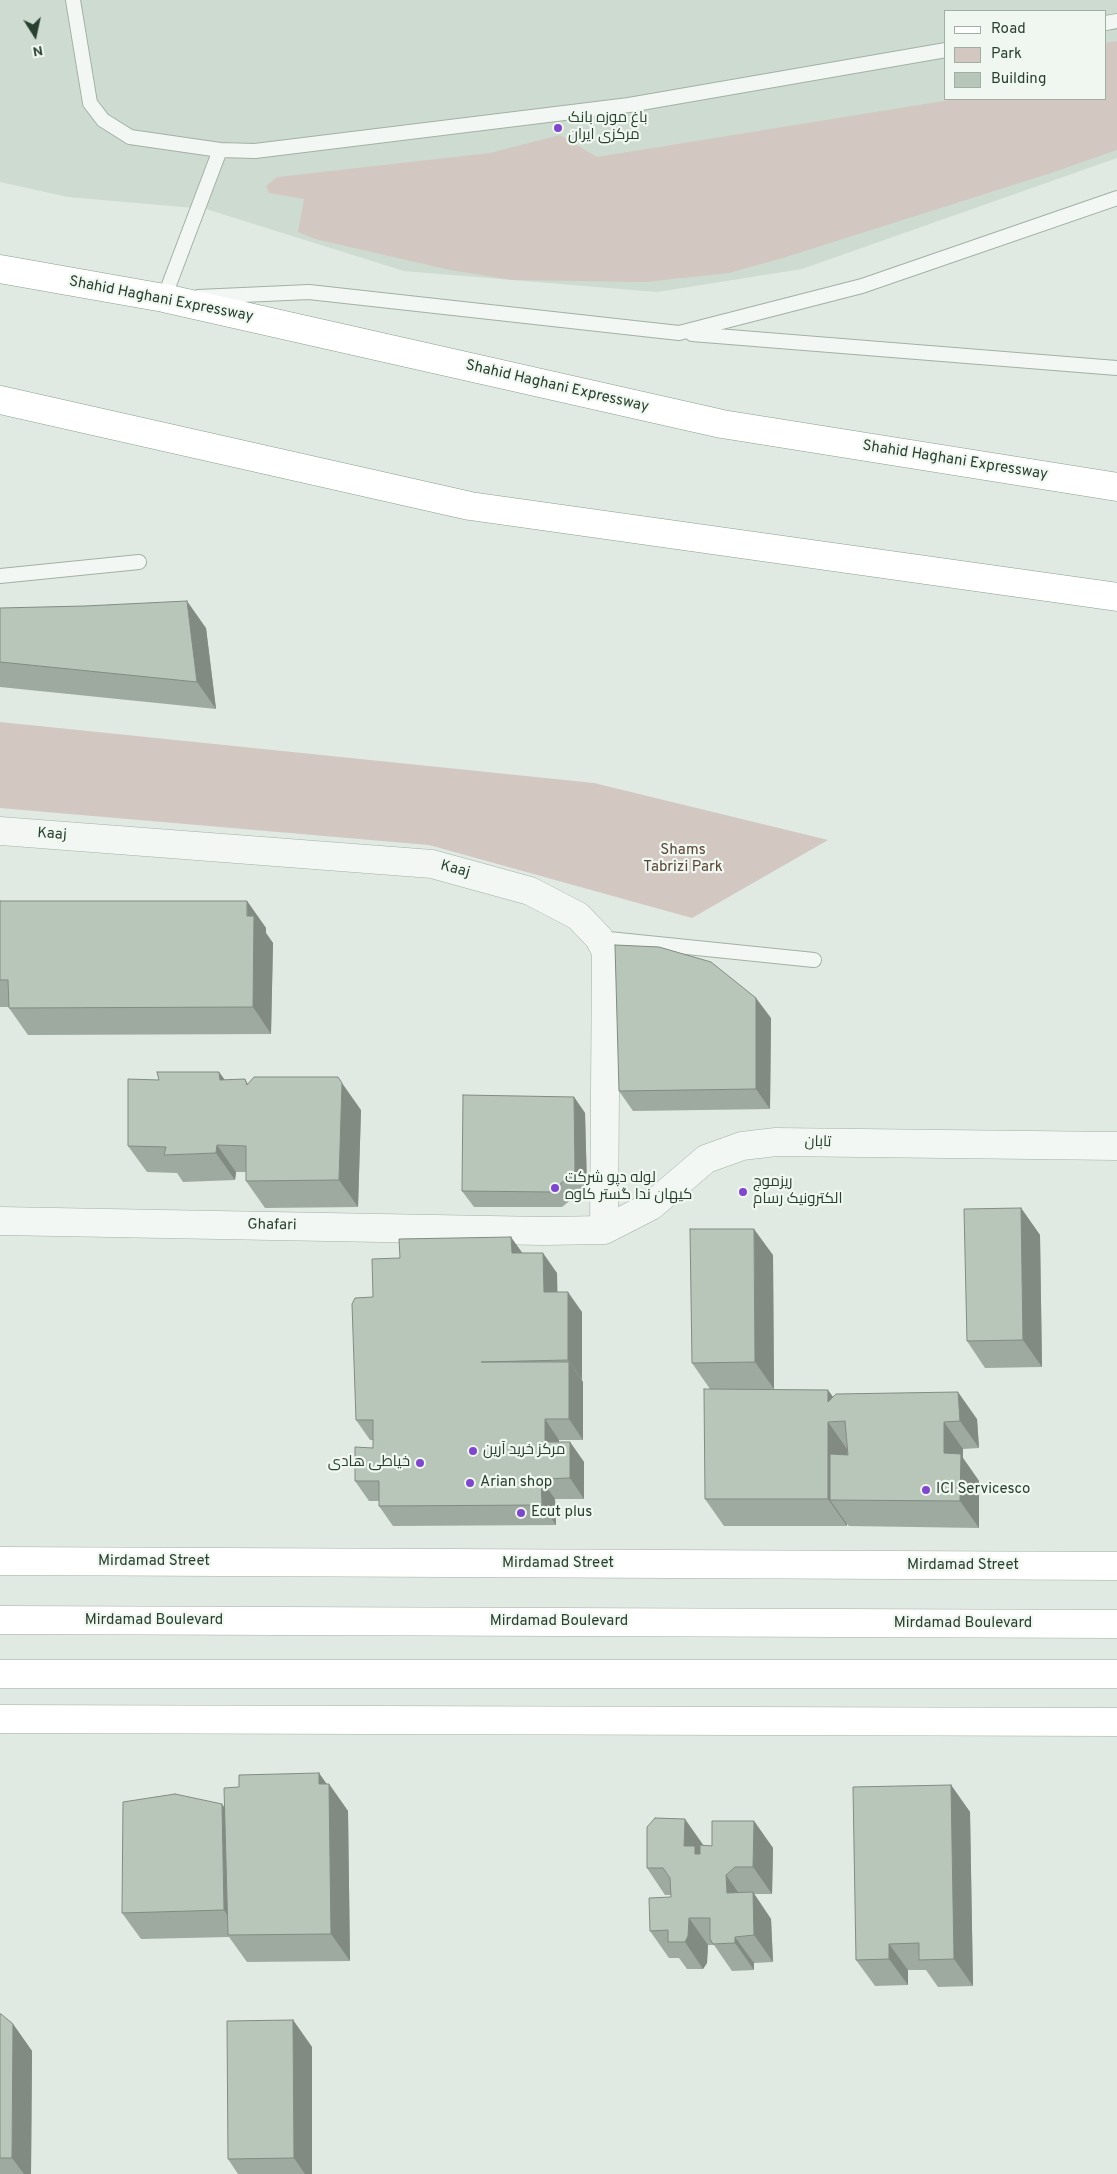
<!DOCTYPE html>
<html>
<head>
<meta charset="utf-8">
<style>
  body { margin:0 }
  #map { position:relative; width:1117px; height:2174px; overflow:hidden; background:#e0e9e2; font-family:Overpass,sans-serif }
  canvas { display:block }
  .legend { position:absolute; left:944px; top:10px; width:162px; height:90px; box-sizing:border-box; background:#f0f7f1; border:1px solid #a0aea3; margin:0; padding:6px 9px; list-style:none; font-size:15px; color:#29402e }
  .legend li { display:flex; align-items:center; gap:10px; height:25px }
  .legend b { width:25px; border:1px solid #a0aea3 }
  .north { position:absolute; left:10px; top:10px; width:50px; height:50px; -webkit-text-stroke:4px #f0f7f1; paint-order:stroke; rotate:170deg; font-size:14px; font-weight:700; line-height:20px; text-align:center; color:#29402e }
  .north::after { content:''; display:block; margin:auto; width:18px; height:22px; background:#29402e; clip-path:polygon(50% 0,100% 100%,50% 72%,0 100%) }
</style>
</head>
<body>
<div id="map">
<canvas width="1117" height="2174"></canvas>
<ul class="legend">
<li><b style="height:6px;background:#fff"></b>Road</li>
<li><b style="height:14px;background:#d3c7c2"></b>Park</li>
<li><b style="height:14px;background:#b8c6ba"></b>Building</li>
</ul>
<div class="north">N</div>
</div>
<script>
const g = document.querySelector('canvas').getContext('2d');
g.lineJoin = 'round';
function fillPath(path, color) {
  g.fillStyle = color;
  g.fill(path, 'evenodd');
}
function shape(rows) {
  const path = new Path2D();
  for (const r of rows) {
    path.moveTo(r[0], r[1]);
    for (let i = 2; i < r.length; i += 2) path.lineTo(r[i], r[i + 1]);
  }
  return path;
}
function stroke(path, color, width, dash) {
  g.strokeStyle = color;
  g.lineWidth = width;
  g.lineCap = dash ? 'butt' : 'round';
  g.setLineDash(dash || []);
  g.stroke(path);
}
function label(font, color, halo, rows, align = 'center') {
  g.font = font + ' Overpass,Cairo,sans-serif';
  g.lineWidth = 4.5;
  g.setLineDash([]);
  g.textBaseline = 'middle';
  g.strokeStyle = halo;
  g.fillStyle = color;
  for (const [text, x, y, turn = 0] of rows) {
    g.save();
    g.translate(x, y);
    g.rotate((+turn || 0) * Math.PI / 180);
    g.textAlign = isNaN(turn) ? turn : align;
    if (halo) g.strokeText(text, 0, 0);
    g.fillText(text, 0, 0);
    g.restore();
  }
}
const built = shape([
  [0,0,1117,0,1117,158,802,269,657,292,404,271,206,209,68,197,0,182],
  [946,11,1106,11,1106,99,946,99]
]);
const green = shape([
  [1117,41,1117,150,1051,173,786,257,729,273,645,282,512,280,450,270,315,239,298,232,304,199,269,193,266,186,277,177,490,153,560,135,597,157,956,99,1106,99,1106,43],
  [0,722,594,783,828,840,692,918,429,845,0,808]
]);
const lane = shape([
  [73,0,90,103,103,120,130,137,220,150],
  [1106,23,1117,21],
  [198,297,309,292,679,333,862,286,1117,198],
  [169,298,164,298,220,150,255,151,629,105,946,50],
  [692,334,1117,368],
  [0,576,139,562],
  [599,938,814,960]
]);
const street = shape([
  [0,831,432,864,530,891,578,916,599,938,606,952,604,1230],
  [0,1221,544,1231,604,1230,651,1206,706,1159,742,1146,776,1142,1117,1146]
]);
const secondary = shape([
  [0,1561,1117,1566],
  [0,1620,1117,1624],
  [0,1674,1117,1674],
  [0,1719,1117,1722]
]);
const highway = shape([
  [0,269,164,298,722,424,1117,487],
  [0,400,470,506,1117,597]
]);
const wall = shape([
  [0,608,206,628,216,709,0,687],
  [0,901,247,901,266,928,266,933,273,943,271,1034,28,1035,9,1008,9,1007,0,1007],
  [771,1018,770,1109,633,1111,619,1091],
  [219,1072,225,1080,245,1079,248,1084,361,1110,358,1207,265,1208,246,1181,246,1172,236,1172,235,1180,183,1182,177,1173,147,1172,128,1146,159,1080],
  [574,1097,585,1113,587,1187,562,1207,474,1207,462,1191],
  [1021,1208,1040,1235,1042,1367,985,1368,967,1341],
  [522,1253,557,1273,557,1292,582,1312,582,1380,583,1382,583,1440,559,1440,559,1442,570,1442,584,1462,584,1499,555,1499,556,1525,393,1526,379,1506,379,1501,369,1501,355,1481,373,1448,373,1440,370,1440,356,1420,373,1297,400,1258],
  [773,1255,774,1389,744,1390,828,1390,833,1397,977,1419,979,1448,963,1449,963,1458,979,1481,979,1528,849,1526,847,1524,847,1526,724,1526,705,1499,710,1389,692,1363],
  [327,1784,329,1784,348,1811,350,1961,247,1962,229,1937,141,1939,122,1913,225,1807],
  [951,1785,970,1812,973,1986,938,1987,926,1970,908,1970,908,1985,875,1986,856,1960],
  [754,1821,773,1848,772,1894,754,1894,771,1919,773,1962,754,1963,754,1970,732,1971,714,1945,708,1945,707,1963,703,1969,687,1969,679,1958,669,1958,650,1931,671,1897,671,1895,665,1895,647,1868,703,1845,712,1846],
  [0,2014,13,2024,32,2051,31,2174,0,2174],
  [293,2020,312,2047,312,2174,238,2174,228,2159]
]);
const shadedWall = shape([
  [187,601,206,628,216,709,197,682],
  [247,901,266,928,266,933,273,943,271,1034,253,1007],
  [756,998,771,1018,770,1109,756,1089],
  [219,1072,238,1099,220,1080],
  [342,1083,361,1110,358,1207,339,1180],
  [574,1097,585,1113,587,1187,575,1171],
  [217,1145,236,1172,235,1180,216,1153],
  [1021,1208,1040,1235,1042,1367,1023,1340],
  [754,1229,773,1255,774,1389,755,1362],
  [511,1237,526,1258,512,1253],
  [543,1253,557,1273,558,1312,544,1292],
  [568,1292,582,1312,582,1380,568,1360],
  [569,1362,583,1382,583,1440,569,1419],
  [828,1390,847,1417,828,1402],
  [958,1392,977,1419,979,1448,960,1421],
  [545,1419,559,1440,559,1462,545,1442],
  [828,1422,847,1449,847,1500,830,1500,847,1524,847,1526,828,1499],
  [944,1422,963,1449,963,1458,979,1481,979,1528,960,1501,944,1453],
  [570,1442,584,1462,584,1499,570,1478],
  [541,1479,555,1499,556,1525,542,1505],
  [319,1773,329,1787,329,1784,348,1811,350,1961,331,1934,319,1784],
  [951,1785,970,1812,973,1986,954,1959],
  [222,1804,241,1831,241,1935,224,1910],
  [685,1819,704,1846,714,1873,684,1846],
  [754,1821,773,1848,772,1894,753,1867],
  [726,1875,745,1902,727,1893],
  [753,1892,771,1919,773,1962,754,1935],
  [689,1918,708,1945,707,1963,703,1969,685,1942],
  [735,1937,754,1963,754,1970,735,1943],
  [889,1944,908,1970,908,1985,889,1959],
  [293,2020,312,2047,312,2174,305,2174,294,2158],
  [13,2024,32,2051,31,2174,24,2174,12,2158]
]);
const building = shape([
  [187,601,197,682,0,662,0,608,85,606,187,601],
  [0,901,247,901,247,916,254,916,253,1007,9,1008,8,980,0,980,0,901],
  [615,945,659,947,711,962,756,998,756,1089,619,1091,615,945],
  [157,1072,219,1072,220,1080,245,1079,247,1085,254,1077,338,1077,342,1083,339,1180,246,1181,246,1146,217,1145,216,1153,164,1155,166,1147,128,1146,128,1079,159,1080,157,1072],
  [463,1095,574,1097,575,1171,551,1192,462,1191,463,1095],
  [1021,1208,1023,1340,967,1341,964,1209,1021,1208],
  [690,1229,754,1229,755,1362,692,1363,690,1229],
  [511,1237,512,1253,543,1253,544,1292,568,1292,568,1360,481,1362,569,1362,569,1419,545,1419,545,1442,570,1442,570,1478,541,1479,542,1505,379,1506,379,1481,355,1481,355,1447,373,1448,373,1420,356,1420,352,1304,355,1298,373,1297,372,1259,400,1258,399,1239,511,1237],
  [704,1389,828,1390,828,1402,836,1394,958,1392,960,1421,944,1422,944,1453,961,1454,960,1501,830,1500,830,1454,848,1455,845,1421,828,1422,828,1499,705,1499,704,1389],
  [319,1773,319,1784,329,1784,331,1934,228,1935,224,1788,239,1787,239,1775,319,1773],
  [951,1785,954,1959,919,1960,919,1943,889,1944,889,1959,856,1960,853,1787,951,1785],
  [175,1794,222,1804,224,1910,122,1913,123,1802,175,1794],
  [655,1818,685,1819,684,1846,695,1846,695,1854,700,1854,700,1845,712,1846,712,1821,754,1821,753,1867,735,1867,726,1875,727,1893,753,1892,754,1935,735,1937,735,1943,713,1944,710,1939,710,1918,689,1918,688,1936,685,1942,668,1942,668,1930,650,1931,649,1898,671,1897,670,1878,663,1868,647,1868,647,1827,655,1818],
  [0,2014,1,2014,13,2024,12,2158,0,2158,0,2014],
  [293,2020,294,2158,228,2159,227,2021,293,2020]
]);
const markers = [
  [558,128,5,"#7f47cc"],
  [555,1188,5,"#7f47cc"],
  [743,1192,5,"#7f47cc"],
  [473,1451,5,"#7f47cc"],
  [420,1463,5,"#7f47cc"],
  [470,1483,5,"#7f47cc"],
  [926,1490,5,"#7f47cc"],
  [521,1513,5,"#7f47cc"]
];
const poiNames = [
  ["باغ موزه بانک",568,119],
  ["مرکزی ایران",568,136],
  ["لوله دپو شرکت",565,1179],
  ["کیهان ندا گستر کاوه",565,1196],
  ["ریزموج",753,1183],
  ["الکترونیک رسام",753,1200],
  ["مرکز خرید آرین",483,1451],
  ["خیاطی هادی",410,1463,"right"],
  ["Arian shop",480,1483],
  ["ICI Servicesco",936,1490],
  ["Ecut plus",531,1513]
];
const streetNames = [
  ["Shahid Haghani Expressway",161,300,11],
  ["Shahid Haghani Expressway",557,387,13],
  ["Shahid Haghani Expressway",955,461,9],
  ["Kaaj",52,835,4],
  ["Kaaj",455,870,15],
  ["تابان",818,1143,1],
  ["Ghafari",272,1226,1],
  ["Mirdamad Street",154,1562],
  ["Mirdamad Street",558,1564],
  ["Mirdamad Street",963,1566],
  ["Mirdamad Boulevard",154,1621],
  ["Mirdamad Boulevard",559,1622],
  ["Mirdamad Boulevard",963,1624]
];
const parkNames = [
  ["Shams",683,851],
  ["Tabrizi Park",683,868]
];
fillPath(built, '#cedbd1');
fillPath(green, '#d3c7c2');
stroke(lane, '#a2b0a5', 16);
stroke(street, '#a2b0a5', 29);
stroke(secondary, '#a2b0a5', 29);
stroke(highway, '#88a08c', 29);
stroke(lane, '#f3f7f4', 14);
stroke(street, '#f3f7f4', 28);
stroke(secondary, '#fff', 28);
stroke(highway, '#fff', 28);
fillPath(wall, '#9eaaa0');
fillPath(shadedWall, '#818b82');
fillPath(building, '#b8c6ba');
stroke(building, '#818b82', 1);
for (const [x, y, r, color] of markers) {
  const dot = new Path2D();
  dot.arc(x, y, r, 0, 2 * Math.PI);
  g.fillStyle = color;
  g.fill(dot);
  stroke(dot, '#f0f7f1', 2);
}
label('15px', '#29402e', '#f0f7f1', poiNames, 'left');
label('15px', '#29402e', '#f0f7f1', streetNames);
label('15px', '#5c4537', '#f0f7f1', parkNames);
</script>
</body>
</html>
